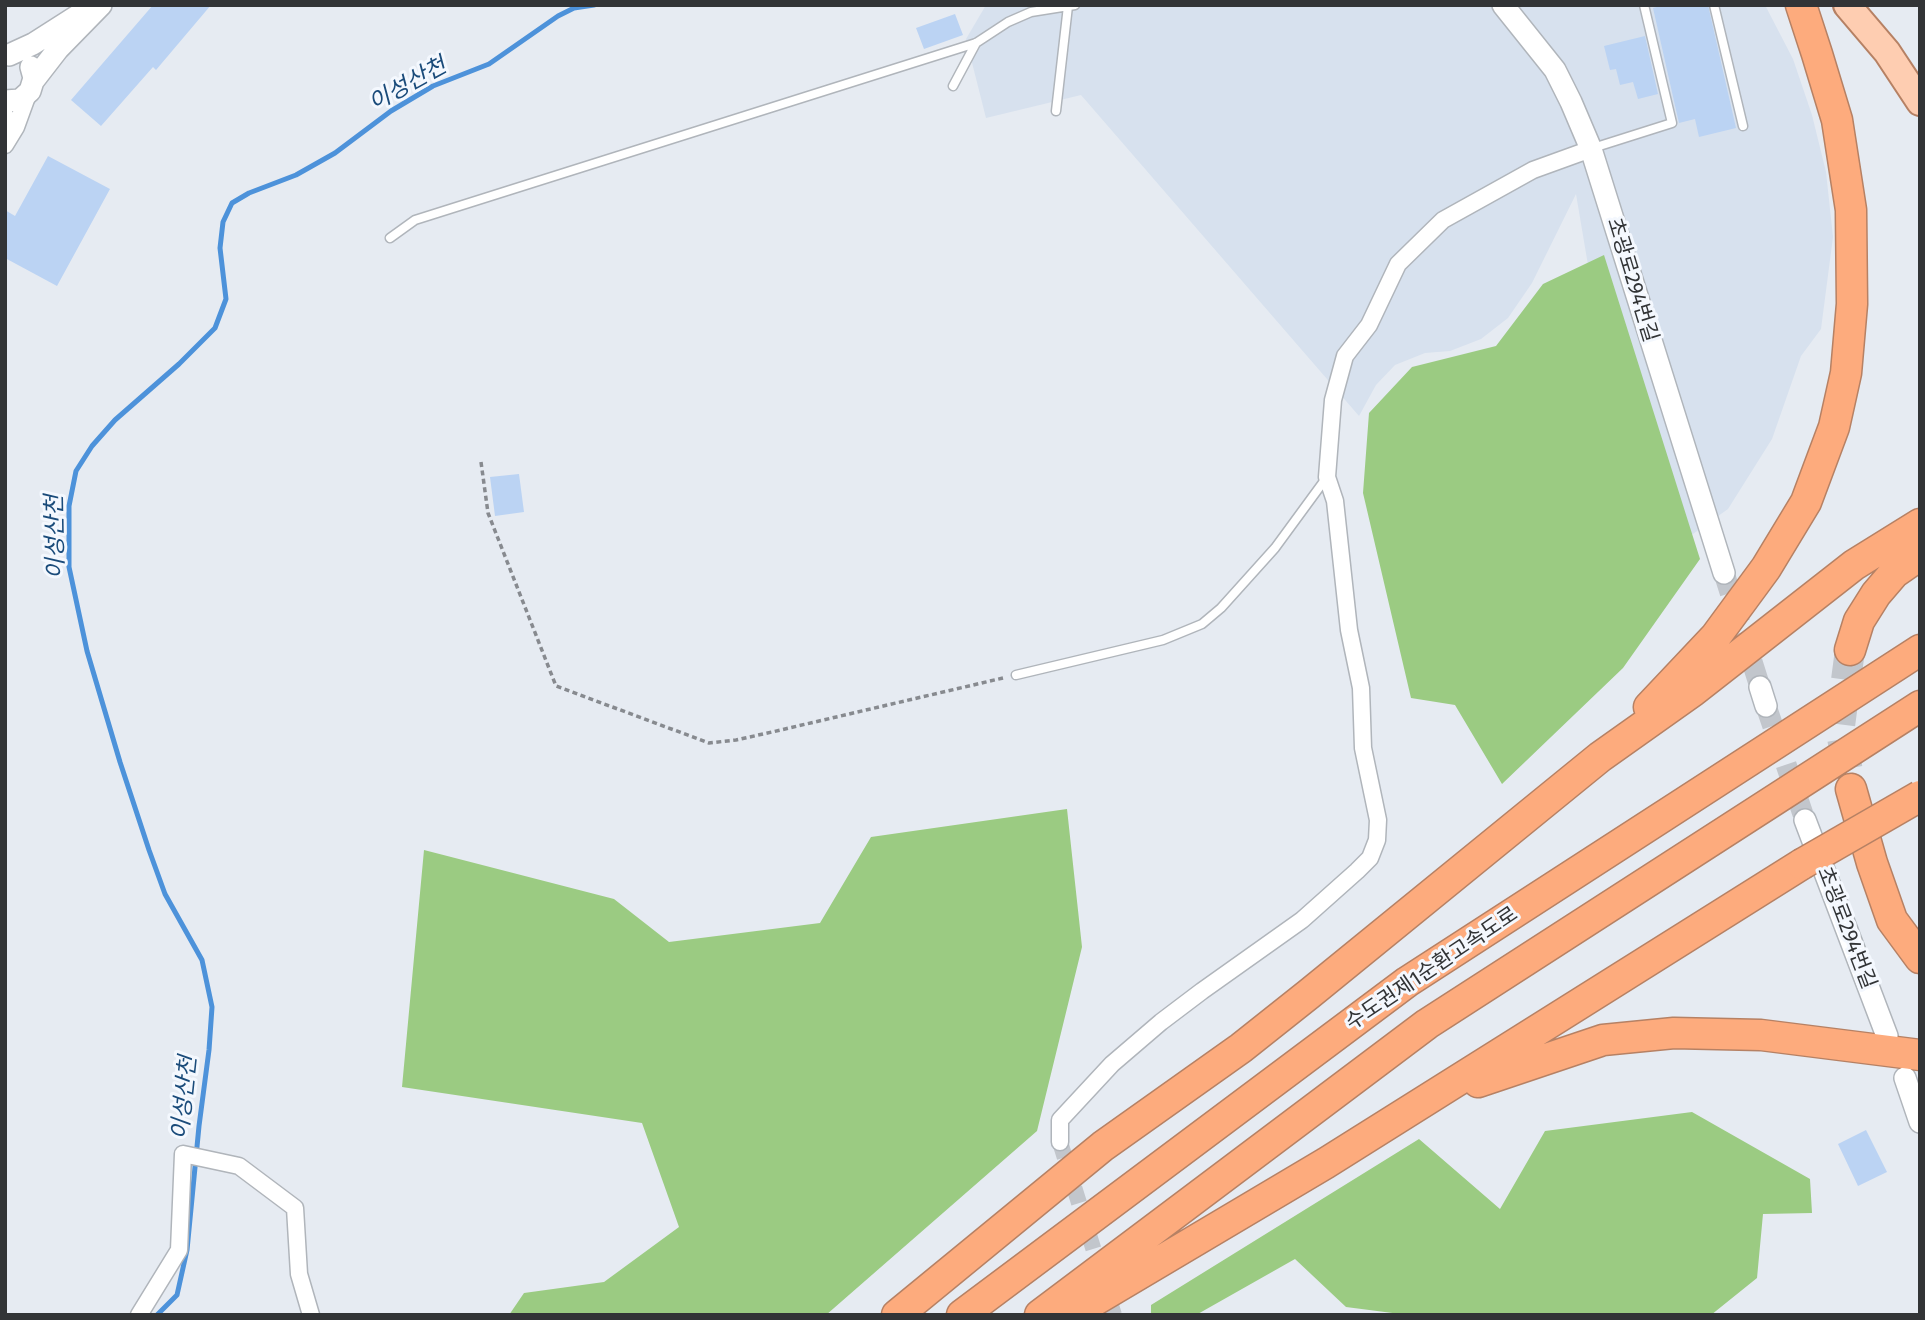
<!DOCTYPE html>
<html>
<head>
<meta charset="utf-8">
<style>
  body { margin:0 }
  #map { position:relative; width:1925px; height:1320px; overflow:hidden; background:#e6ebf2; font-family:"Fira Sans",sans-serif }
  canvas { display:block }
  .frame { position:absolute; inset:0; border:7px solid #323436; pointer-events:none }
</style>
</head>
<body>
<div id="map">
<canvas width="1925" height="1320"></canvas>
<div class="frame"></div>
</div>
<script>
const g = document.querySelector('canvas').getContext('2d');
g.lineJoin = 'round';
function fillPath(path, color) {
  g.fillStyle = color;
  g.fill(path, 'evenodd');
}
function shape(rows) {
  const path = new Path2D();
  for (const r of rows) {
    path.moveTo(r[0], r[1]);
    for (let i = 2; i < r.length; i += 2) path.lineTo(r[i], r[i + 1]);
  }
  return path;
}
function stroke(path, color, width, dash) {
  g.strokeStyle = color;
  g.lineWidth = width;
  g.lineCap = dash ? 'butt' : 'round';
  g.setLineDash(dash || []);
  g.stroke(path);
}
function label(font, color, halo, rows, align = 'center') {
  g.font = font + ' "Fira Sans","Noto Sans KR",sans-serif';
  g.lineWidth = 6;
  g.setLineDash([]);
  g.textBaseline = 'middle';
  g.strokeStyle = halo;
  g.fillStyle = color;
  for (const [text, x, y, turn = 0] of rows) {
    g.save();
    g.translate(x, y);
    g.rotate((+turn || 0) * Math.PI / 180);
    g.textAlign = isNaN(turn) ? turn : align;
    if (halo) g.strokeText(text, 0, 0);
    g.fillText(text, 0, 0);
    g.restore();
  }
}
const built = shape([
  [986,5,1765,5,1793,59,1812,115,1826,172,1833,237,1821,329,1801,356,1772,439,1728,509,1669,551,1589,271,1576,194,1532,283,1508,318,1481,339,1450,351,1425,353,1395,365,1376,385,1359,416,1081,95,986,118,966,39]
]);
const green = shape([
  [1604,255,1700,559,1623,668,1502,784,1455,705,1411,698,1363,493,1369,413,1412,367,1496,346,1543,284],
  [1067,809,1082,947,1037,1131,826,1315,509,1315,524,1293,604,1282,679,1227,642,1123,402,1087,424,850,614,899,669,942,820,923,871,837],
  [1692,1112,1810,1179,1812,1213,1763,1214,1757,1278,1711,1315,1408,1315,1346,1307,1295,1259,1196,1315,1151,1315,1151,1305,1419,1139,1500,1209,1545,1131]
]);
const stream = shape([
  [157,1315,177,1295,187,1250,199,1126,209,1050,212,1007,202,960,165,894,149,850,120,762,87,651,69,567,69,506,76,471,92,446,115,420,179,364,215,328,226,299,220,248,223,222,232,203,249,193,296,175,335,153,391,111,433,86,489,64,558,16,574,8,594,5]
]);
const building = shape([
  [153,5,211,5,156,70,153,67,101,126,71,100],
  [1664,5,1708,5,1736,128,1699,137,1695,119,1679,123,1653,8],
  [955,14,963,35,924,49,916,28],
  [1645,36,1658,94,1638,99,1633,82,1620,85,1616,69,1610,70,1604,46],
  [48,156,110,189,57,286,5,258,5,210,15,216],
  [519,474,524,512,495,516,490,477],
  [1866,1130,1887,1172,1858,1186,1838,1144]
]);
const minorTunnel = shape([
  [1060,1142,1114,1315]
]);
const tertiaryTunnel = shape([
  [1724,573,1760,687],
  [1766,706,1805,820]
]);
const motorwayTunnel = shape([
  [1850,650,1840,726,1851,789]
]);
const path = shape([
  [481,462,488,513,556,686,709,743,736,740,772,732,1003,678]
]);
const service = shape([
  [1714,5,1743,126],
  [953,86,976,43],
  [1056,111,1068,6],
  [1593,148,1672,123,1644,5],
  [390,238,415,220,976,43,1008,22,1031,12,1075,5],
  [1016,675,1163,640,1202,624,1221,608,1275,548,1327,477]
]);
const minor = shape([
  [5,115,5,128],
  [5,145,16,127,28,94],
  [1060,1142,1060,1120,1112,1064,1161,1022,1202,991,1302,920,1357,871,1370,858,1377,840,1378,820,1363,748,1361,688,1349,630,1335,501,1327,477,1333,400,1345,356,1369,325,1398,264,1443,220,1533,170,1591,149],
  [139,1315,179,1250,183,1154,239,1166,295,1208,299,1274,311,1315]
]);
const tertiary = shape([
  [1503,5,1555,70,1571,102,1591,149,1724,573],
  [9,55,33,44,80,14],
  [34,80,58,49,101,5],
  [5,101,20,100,30,91,34,78,31,67],
  [1760,687,1766,706],
  [1805,820,1887,1036],
  [1905,1078,1920,1122]
]);
const primary = shape([
  [1847,5,1887,52,1920,102]
]);
const motorway = shape([
  [1850,650,1859,621,1876,594,1894,573,1920,555],
  [1649,707,1716,636,1766,568,1806,502,1834,427,1846,373,1852,304,1851,210,1837,120,1817,54,1801,5],
  [1851,789,1872,863,1892,920,1920,958],
  [1478,1082,1603,1040,1674,1033,1761,1035,1920,1055],
  [897,1315,1103,1146,1241,1048,1309,994,1600,757,1693,691,1854,565,1920,524],
  [962,1315,1407,982,1920,650],
  [1040,1315,1427,1024,1920,706],
  [1070,1315,1326,1163,1802,864]
]);
const motorwayBridge = shape([
  [1802,864,1920,796]
]);
const streetNames = [
  ["초광로294번길",1632,280,73],
  ["초광로294번길",1846,928,69],
  ["수도권제1순환고속도로",1432,969,-34]
];
const waterNames = [
  ["이성산천",408,85,-29],
  ["이성산천",56,537,-91],
  ["이성산천",185,1098,-84]
];
fillPath(built, '#d7e1ee');
fillPath(green, '#9bcb82');
stroke(stream, '#4d92da', 5);
fillPath(building, '#bbd3f3');
stroke(minorTunnel, '#c2c6cc', 16, [16, 8]);
stroke(tertiaryTunnel, '#c2c6cc', 21, [21, 10]);
stroke(motorwayTunnel, '#c2c6cc', 30, [30, 15]);
stroke(service, '#b0b5bb', 11);
stroke(minor, '#b0b5bb', 19);
stroke(tertiary, '#b0b5bb', 24);
stroke(primary, '#b68164', 30);
stroke(motorway, '#b68164', 33);
stroke(path, '#878a8f', 3.5, [5, 3.5]);
stroke(service, '#fff', 8);
stroke(minor, '#fff', 16);
stroke(tertiary, '#fff', 21);
stroke(primary, '#fecdb1', 26);
stroke(motorway, '#fdab7d', 30);
stroke(motorwayBridge, '#b68164', 33, []);
stroke(motorwayBridge, '#fdab7d', 30);
label('21px', '#323436', '#f4f8fe', streetNames);
label('italic 23px', '#1a4b7a', '#f4f8fe', waterNames);
</script>
</body>
</html>
